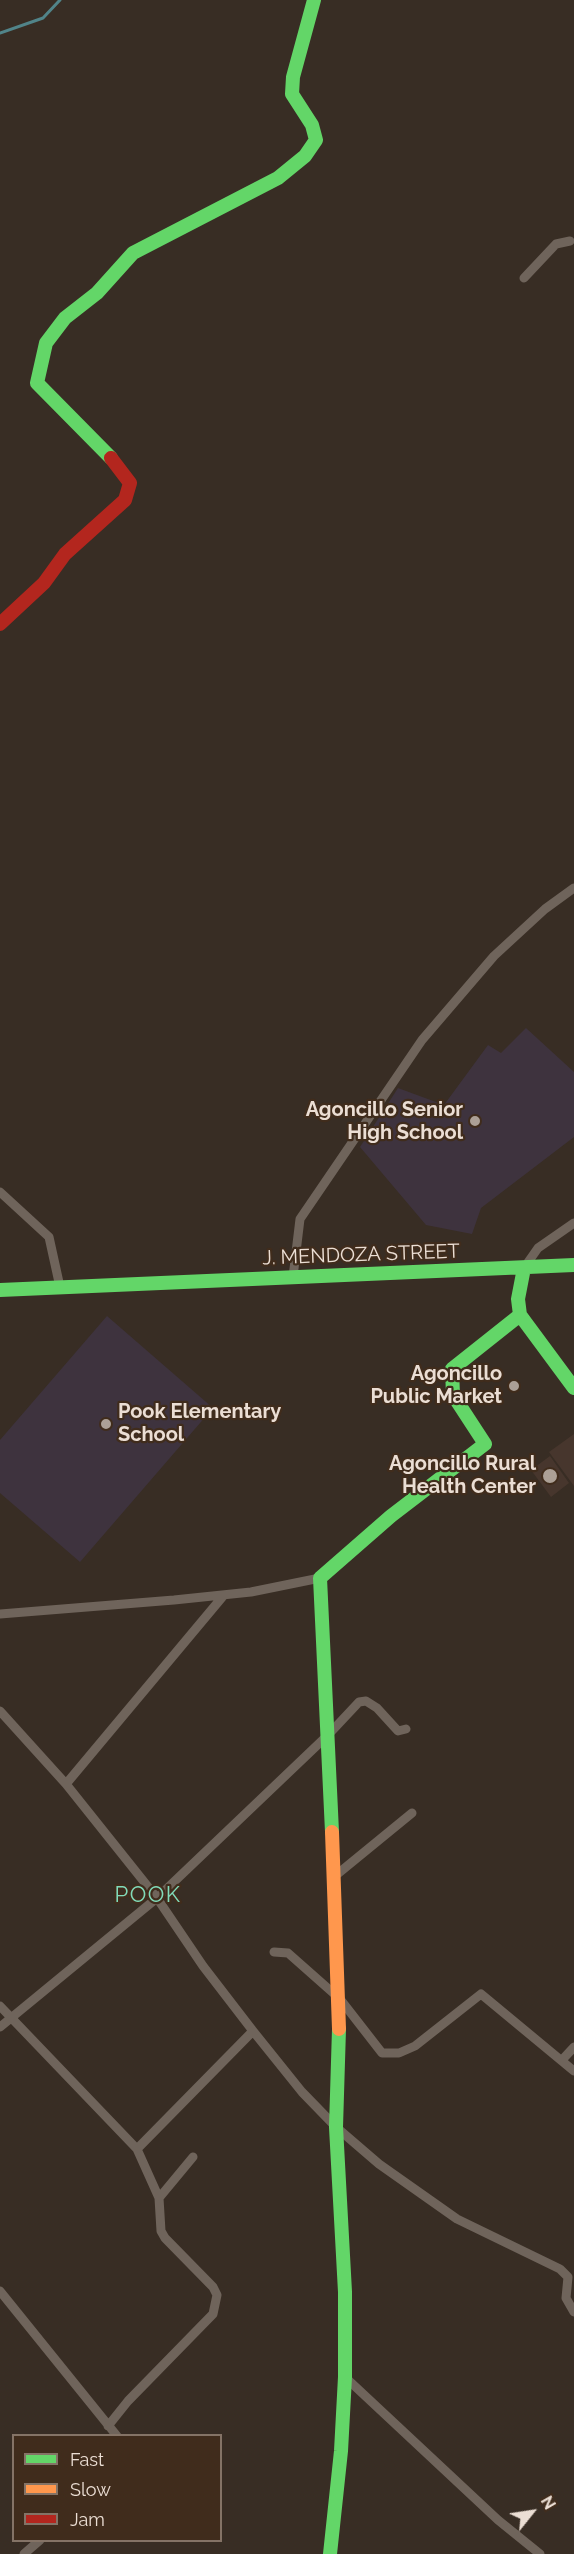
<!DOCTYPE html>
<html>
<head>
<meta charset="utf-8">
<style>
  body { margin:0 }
  #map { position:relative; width:574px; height:2554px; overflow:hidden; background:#382d24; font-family:Raleway,sans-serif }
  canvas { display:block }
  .legend { position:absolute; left:12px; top:2434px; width:210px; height:108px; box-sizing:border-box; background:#402c1c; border:2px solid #847366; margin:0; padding:8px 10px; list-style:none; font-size:18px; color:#ebded4 }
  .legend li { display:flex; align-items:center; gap:12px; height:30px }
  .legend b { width:30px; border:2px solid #847366 }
  .north { position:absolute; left:502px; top:2482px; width:60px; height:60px; -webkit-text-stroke:4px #402c1c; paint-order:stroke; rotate:60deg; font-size:16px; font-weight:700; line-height:24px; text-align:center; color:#ebded4 }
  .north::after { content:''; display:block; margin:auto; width:21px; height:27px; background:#ebded4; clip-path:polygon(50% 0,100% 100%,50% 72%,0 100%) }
</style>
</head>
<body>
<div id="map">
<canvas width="574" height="2554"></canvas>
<ul class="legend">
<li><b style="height:8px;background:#63d668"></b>Fast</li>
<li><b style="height:8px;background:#ff974d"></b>Slow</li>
<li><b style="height:8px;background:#b3261e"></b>Jam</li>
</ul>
<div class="north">N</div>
</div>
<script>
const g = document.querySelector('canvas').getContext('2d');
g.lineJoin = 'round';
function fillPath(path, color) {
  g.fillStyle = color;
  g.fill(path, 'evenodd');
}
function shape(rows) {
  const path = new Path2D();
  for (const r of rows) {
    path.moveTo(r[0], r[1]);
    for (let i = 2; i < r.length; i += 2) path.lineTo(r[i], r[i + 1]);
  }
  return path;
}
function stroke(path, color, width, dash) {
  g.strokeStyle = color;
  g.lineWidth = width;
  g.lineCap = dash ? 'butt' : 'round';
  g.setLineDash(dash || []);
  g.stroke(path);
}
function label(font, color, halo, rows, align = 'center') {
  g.font = font + ' Raleway,sans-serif';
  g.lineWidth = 4.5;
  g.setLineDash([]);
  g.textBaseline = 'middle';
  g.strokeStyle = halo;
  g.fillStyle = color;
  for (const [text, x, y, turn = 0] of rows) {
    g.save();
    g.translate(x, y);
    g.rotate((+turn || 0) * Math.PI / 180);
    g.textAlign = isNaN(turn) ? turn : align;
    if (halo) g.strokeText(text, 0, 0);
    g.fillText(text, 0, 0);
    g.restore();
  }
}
const education = shape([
  [526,1028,574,1072,574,1137,481,1208,472,1234,426,1225,360,1147,398,1088,444,1105,488,1045,501,1053],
  [107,1316,213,1408,80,1562,0,1493,0,1440]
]);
const medical = shape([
  [574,1434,574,1486,549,1452],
  [550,1456,569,1483,551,1497,531,1470]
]);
const stream = shape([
  [0,33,43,18,60,0]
]);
const street = shape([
  [524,278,556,244,570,241],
  [0,1192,49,1237,60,1287],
  [524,1268,538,1248,574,1223],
  [293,1277,300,1219,422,1040,494,956,545,909,574,888],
  [0,1614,174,1600,251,1592,320,1578],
  [0,1711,66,1784,157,1898,203,1966,253,2031,302,2092,336,2127,379,2164,457,2219,560,2269,568,2277,566,2298,574,2312],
  [66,1784,224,1595],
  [335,1876,412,1813],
  [274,1952,288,1953,340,1999,382,2053,399,2053,415,2046,481,1994,574,2071],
  [0,2006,137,2149,159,2198,161,2231,165,2238,213,2287,217,2295,213,2314,128,2401,108,2426],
  [0,2027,157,1898,329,1734,359,1702,366,1701,377,1708,398,1731,406,1729],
  [562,2060,574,2047],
  [137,2149,253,2031],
  [159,2198,193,2157],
  [0,2291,117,2436],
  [345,2377,498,2520,540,2554],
  [24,2554,40,2540]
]);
const fast = shape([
  [111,458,37,383,46,343,65,318,97,293,133,253,278,178,305,156,316,140,312,125,292,94,293,77,314,0],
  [524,1268,518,1299,520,1315,574,1388],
  [0,1290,574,1265],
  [332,1832,320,1578,391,1516,485,1444,453,1395,452,1369,520,1315],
  [330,2554,341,2451,345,2377,345,2292,336,2127,339,2029]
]);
const slow = shape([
  [332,1832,339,2029]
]);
const jam = shape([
  [0,624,44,583,65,554,125,500,130,483,111,458]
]);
const markers = [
  [475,1121,6,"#aca096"],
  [514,1386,6,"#aca096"],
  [106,1424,6,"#aca096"],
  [550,1476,8,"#aca096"]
];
const poiNames = [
  ["Agoncillo Senior",463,1110],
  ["High School",463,1133],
  ["Agoncillo",502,1374],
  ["Public Market",502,1397],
  ["Pook Elementary",118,1412,"left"],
  ["School",118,1435,"left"],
  ["Agoncillo Rural",536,1464],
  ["Health Center",536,1487]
];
const streetNames = [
  ["J. MENDOZA STREET",361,1255,-2]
];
const quarterNames = [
  ["POOK",148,1895]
];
fillPath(education, '#3e333e');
fillPath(medical, '#47362d');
stroke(stream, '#518489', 3);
stroke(street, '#6f645b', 9);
stroke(fast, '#63d668', 14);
stroke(slow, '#ff974d', 14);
stroke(jam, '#b3261e', 14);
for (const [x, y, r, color] of markers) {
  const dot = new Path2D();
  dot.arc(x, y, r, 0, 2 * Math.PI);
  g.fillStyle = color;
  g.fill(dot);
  stroke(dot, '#402c1c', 2);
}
label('bold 20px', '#ebded4', '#402c1c', poiNames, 'right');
label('20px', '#ebded4', '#402c1c', streetNames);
g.letterSpacing = '1.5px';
label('22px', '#81dbba', '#402c1c', quarterNames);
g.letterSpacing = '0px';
</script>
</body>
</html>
